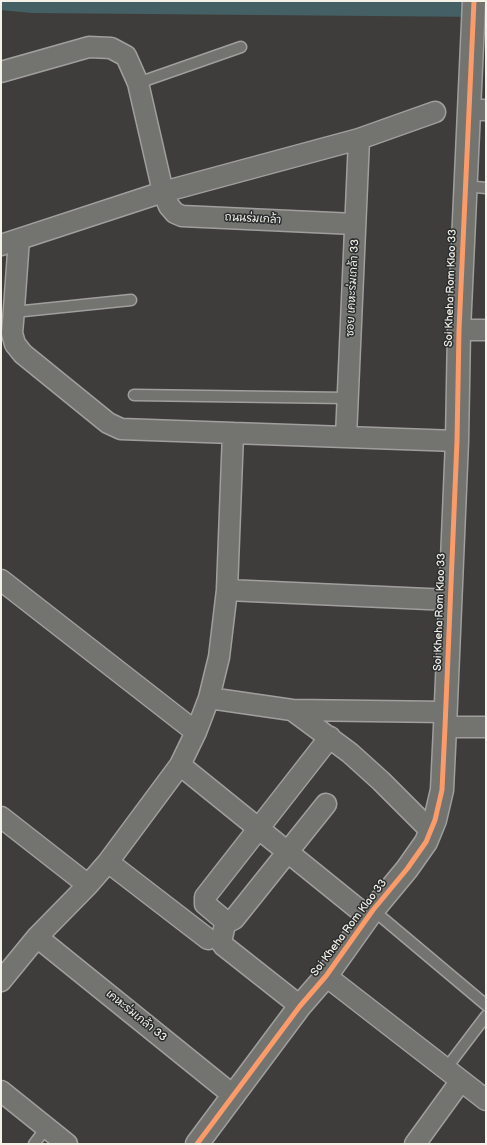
<!DOCTYPE html>
<html>
<head>
<meta charset="utf-8">
<style>
  body { margin:0 }
  #map { position:relative; width:487px; height:1145px; overflow:hidden; background:#3e3d3c; font-family:"Balsamiq Sans",sans-serif }
  canvas { display:block }
  .frame { position:absolute; inset:0; border:2px solid #f4f1e8; pointer-events:none }
</style>
</head>
<body>
<div id="map">
<canvas width="487" height="1145"></canvas>
<div class="frame"></div>
</div>
<script>
const g = document.querySelector('canvas').getContext('2d');
g.lineJoin = 'round';
function shape(rows) {
  const path = new Path2D();
  for (const r of rows) {
    path.moveTo(r[0], r[1]);
    for (let i = 2; i < r.length; i += 2) path.lineTo(r[i], r[i + 1]);
  }
  return path;
}
function stroke(path, color, width, dash) {
  g.strokeStyle = color;
  g.lineWidth = width;
  g.lineCap = dash ? 'butt' : 'round';
  g.setLineDash(dash || []);
  g.stroke(path);
}
function label(font, color, halo, rows, align = 'center') {
  g.font = font + ' "Balsamiq Sans","Playpen Sans Thai",sans-serif';
  g.lineWidth = 3;
  g.setLineDash([]);
  g.textBaseline = 'middle';
  g.strokeStyle = halo;
  g.fillStyle = color;
  for (const [text, x, y, turn = 0] of rows) {
    g.save();
    g.translate(x, y);
    g.rotate((+turn || 0) * Math.PI / 180);
    g.textAlign = isNaN(turn) ? turn : align;
    if (halo) g.strokeText(text, 0, 0);
    g.fillText(text, 0, 0);
    g.restore();
  }
}
const canal = shape([
  [1,1,33,4,486,8]
]);
const lane = shape([
  [138,83,241,47],
  [465,186,486,188],
  [14,312,131,300],
  [134,395,347,398],
  [373,910,486,1005],
  [445,1070,486,1016],
  [34,1144,46,1128]
]);
const street = shape([
  [1,72,89,47,111,48,126,56,138,83,163,192,169,206,175,213,182,216,355,224],
  [469,110,486,110],
  [19,239,13,322,12,333,15,344,23,354,108,423,121,429,457,441],
  [1,245,163,192,359,139,435,112],
  [459,330,486,330],
  [346,437,359,139],
  [1,580,196,732],
  [227,590,450,600],
  [209,698,292,710,350,753,381,781,431,831],
  [292,710,446,712],
  [445,727,486,727],
  [180,765,368,917],
  [326,804,234,919,230,921,224,920,205,904,205,897,330,737],
  [1,817,88,885],
  [108,862,208,939],
  [226,920,221,942,224,946,300,1006],
  [37,937,234,1096],
  [326,976,486,1100],
  [1,981,37,937,88,885,108,862,180,765,196,732,209,698,219,657,227,590,233,433],
  [1,1091,67,1144],
  [415,1144,460,1082]
]);
const secondary = shape([
  [197,1144,300,1006,326,976,373,910,407,869,426,842,435,820,442,790,445,727,457,441,459,330,474,1]
]);
const cycleway = shape([
  [197,1144,300,1006,326,976,373,910,407,869,426,842,435,820,442,790,445,727,457,441,459,330,474,1]
]);
const streetNames = [
  ["ถนนร่มเกล้า",253,219,3],
  ["ซอย เคหะร่มเกล้า 33",353,288,-87],
  ["Soi Kheha Rom Klao 33",451,288,-88],
  ["Soi Kheha Rom Klao 33",440,612,-88],
  ["Soi Kheha Rom Klao 33",349,928,-53],
  ["เคหะร่มเกล้า 33",136,1016,39]
];
stroke(canal, '#446064', 18);
stroke(lane, '#a09f9d', 13);
stroke(street, '#a09f9d', 23);
stroke(secondary, '#a09f9d', 25);
stroke(lane, '#737370', 10);
stroke(street, '#737370', 20);
stroke(secondary, '#737370', 22);
stroke(cycleway, '#fa9b69', 5);
label('11px', '#f4f1e8', '#2a2d2e', streetNames);
</script>
</body>
</html>
